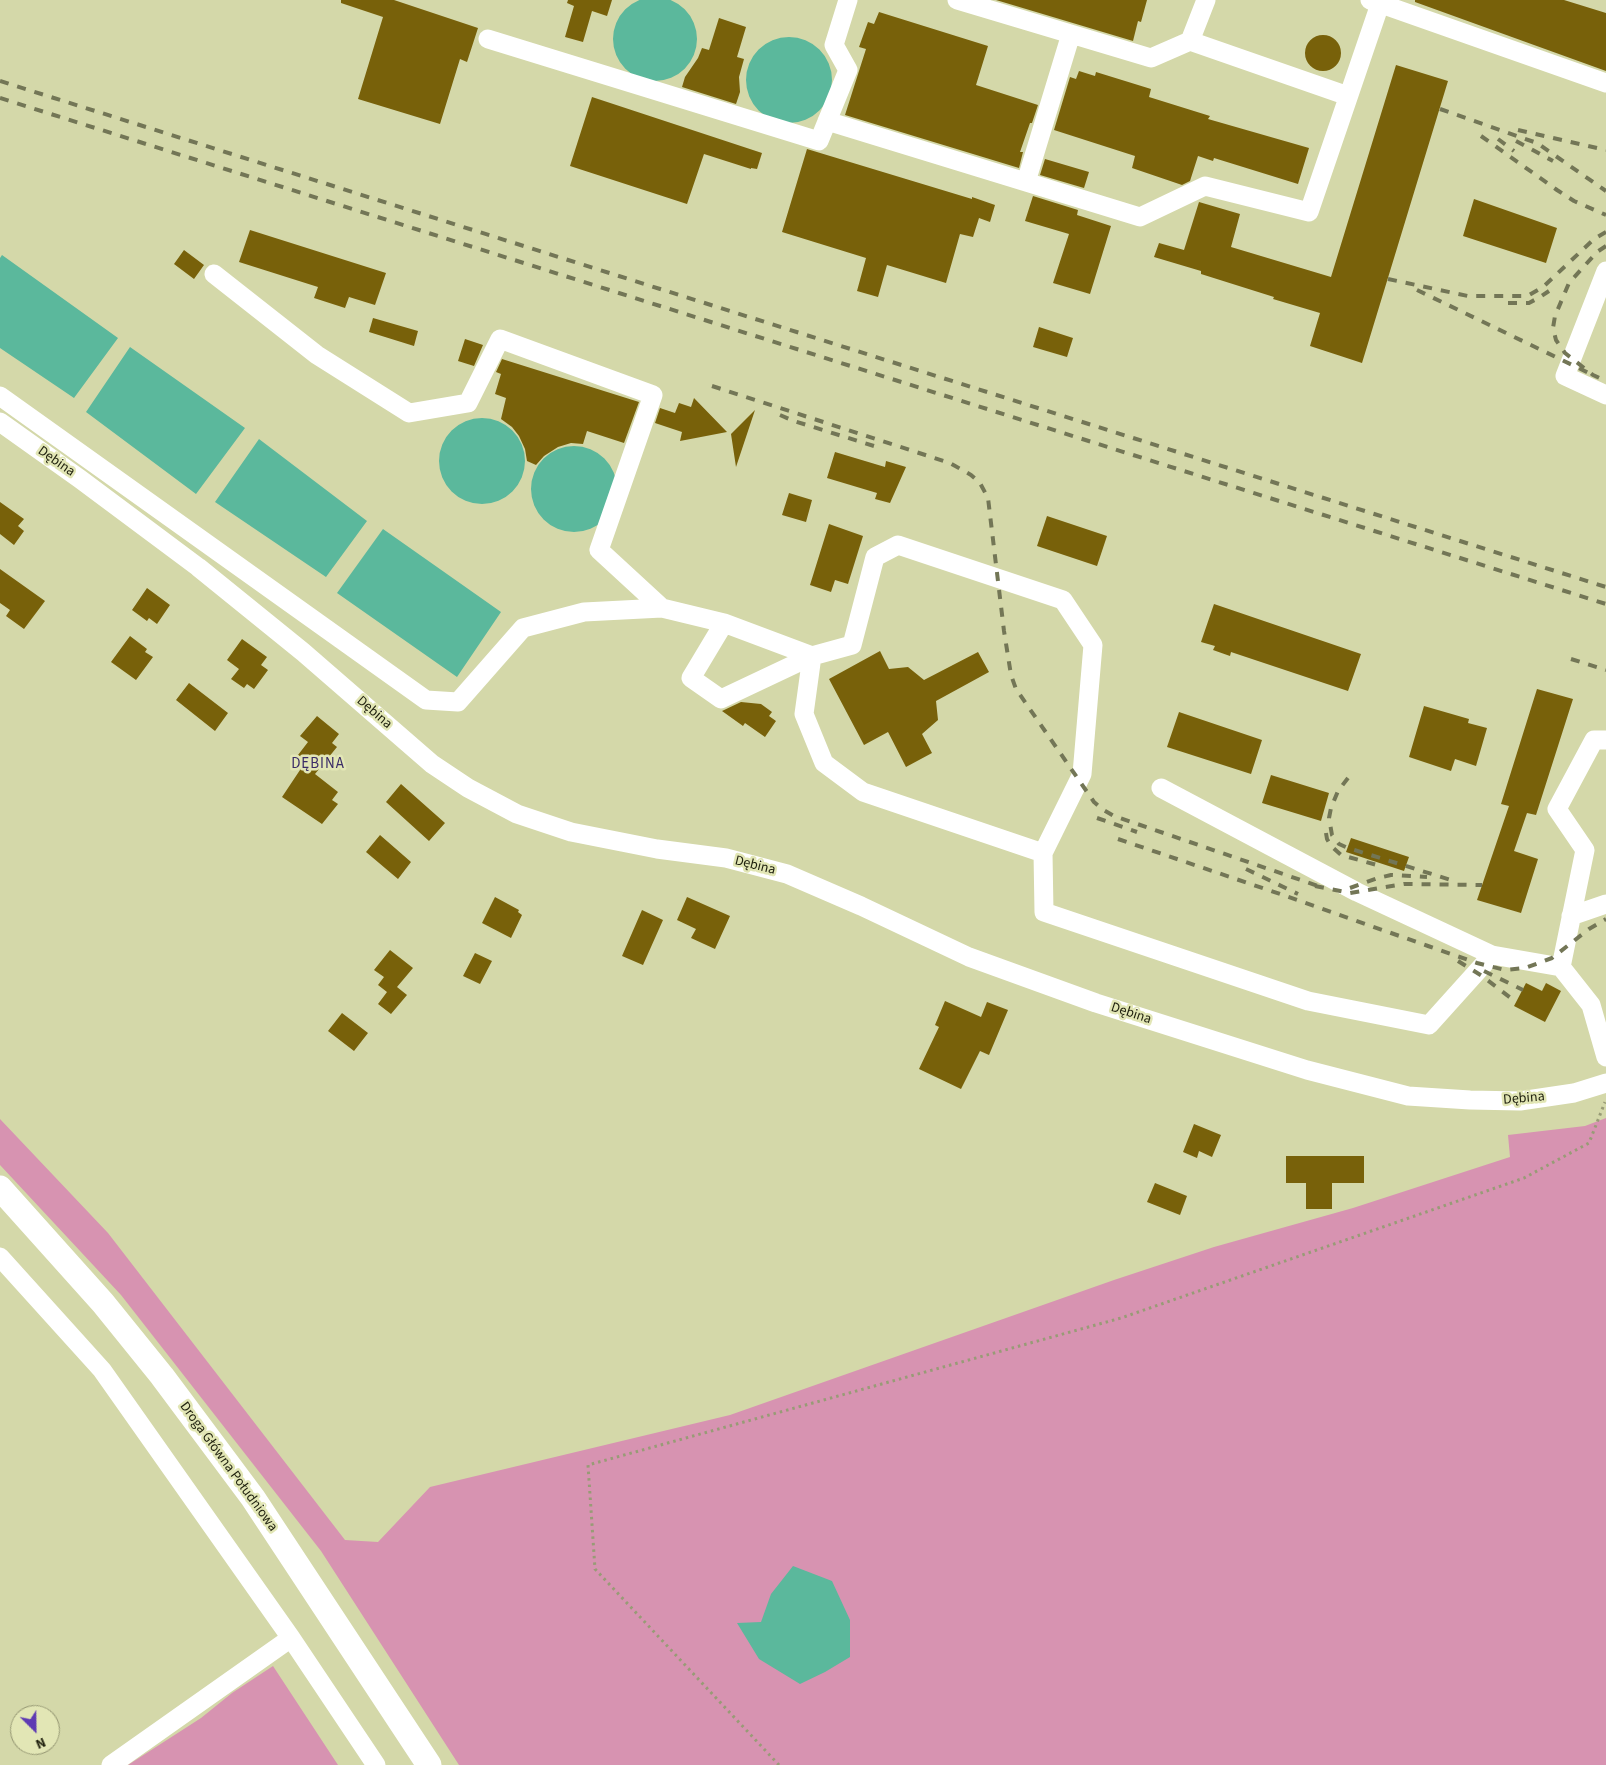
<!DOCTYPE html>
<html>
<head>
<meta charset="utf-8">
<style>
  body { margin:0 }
  #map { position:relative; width:1606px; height:1765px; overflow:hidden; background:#d4d8a9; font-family:"Source Sans 3",sans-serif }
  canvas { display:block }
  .north { position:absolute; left:10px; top:1705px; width:50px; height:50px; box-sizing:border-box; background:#e2e6b5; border:1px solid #949672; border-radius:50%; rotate:157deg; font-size:14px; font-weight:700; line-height:20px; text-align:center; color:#1e1f0d }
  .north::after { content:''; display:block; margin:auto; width:18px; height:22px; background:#5f3bb3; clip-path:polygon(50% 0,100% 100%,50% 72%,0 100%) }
</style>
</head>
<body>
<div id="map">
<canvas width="1606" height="1765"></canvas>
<div class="north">N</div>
</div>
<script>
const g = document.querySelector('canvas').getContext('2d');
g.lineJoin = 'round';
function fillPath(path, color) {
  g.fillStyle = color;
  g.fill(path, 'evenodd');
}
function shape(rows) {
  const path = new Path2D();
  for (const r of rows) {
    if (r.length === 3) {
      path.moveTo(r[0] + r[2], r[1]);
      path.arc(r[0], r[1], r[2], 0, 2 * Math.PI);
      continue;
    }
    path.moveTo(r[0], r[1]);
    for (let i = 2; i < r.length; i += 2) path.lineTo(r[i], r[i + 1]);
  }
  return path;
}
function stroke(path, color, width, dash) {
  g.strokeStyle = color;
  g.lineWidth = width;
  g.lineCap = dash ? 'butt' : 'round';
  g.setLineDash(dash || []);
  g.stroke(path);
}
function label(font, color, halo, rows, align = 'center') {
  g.font = font + ' "Source Sans 3",sans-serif';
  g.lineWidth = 5;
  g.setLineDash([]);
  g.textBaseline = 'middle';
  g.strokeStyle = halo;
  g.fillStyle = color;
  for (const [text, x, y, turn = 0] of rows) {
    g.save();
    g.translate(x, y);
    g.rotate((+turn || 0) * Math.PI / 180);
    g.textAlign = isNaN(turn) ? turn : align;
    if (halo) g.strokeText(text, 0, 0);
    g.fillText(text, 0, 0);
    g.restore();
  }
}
const green = shape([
  [1606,1118,1606,1765,459,1765,321,1551,121,1295,0,1165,0,1119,108,1233,345,1540,378,1542,430,1487,730,1415,1114,1280,1214,1247,1353,1208,1510,1157,1508,1135,1585,1126],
  [273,1666,338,1765,128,1765,201,1718,232,1693]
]);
const water = shape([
  [655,39,42],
  [789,80,43],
  [2,255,118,338,74,398,0,348,0,258],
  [130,347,245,428,196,494,86,412],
  [482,461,43],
  [259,439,367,521,326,577,215,502],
  [574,489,43],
  [383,529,501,612,457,677,337,593],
  [793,1566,832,1581,850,1620,850,1657,825,1672,800,1684,759,1659,737,1623,761,1622,771,1594]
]);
const building = shape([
  [341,0,394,0,478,28,467,62,460,59,440,124,358,99,383,17,341,3],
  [568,0,612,0,607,16,592,11,583,42,565,37,574,6,567,3],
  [996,0,1147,0,1141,22,1138,21,1133,41],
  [1415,0,1564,0,1606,13,1606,71,1415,2],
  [879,12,988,46,976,85,1038,105,1032,123,1030,123,1020,152,1023,152,1019,168,845,115,866,49,859,47,868,22,874,24],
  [719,18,746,27,737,57,744,59,739,77,740,92,736,104,682,87,685,77,698,58,702,48,709,50],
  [1323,53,18],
  [1396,65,1448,81,1362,363,1310,346,1320,313,1273,299,1274,297,1201,274,1201,271,1154,257,1159,243,1184,250,1199,202,1240,214,1231,247,1331,277],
  [1079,71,1095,76,1096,72,1151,89,1149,97,1210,116,1208,119,1309,148,1298,184,1214,158,1213,161,1198,156,1190,181,1182,185,1132,168,1135,156,1054,130,1070,77,1076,79],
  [592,97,762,153,757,169,751,168,751,169,704,154,687,204,570,166],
  [807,149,972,199,972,197,995,205,990,222,979,218,973,237,960,234,946,283,887,265,878,297,857,291,866,258,782,232],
  [1045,159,1089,172,1084,188,1040,175],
  [1033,196,1078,210,1077,215,1111,226,1090,294,1053,283,1069,234,1025,221],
  [1474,199,1557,228,1546,263,1463,236],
  [250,230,386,273,375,305,349,297,345,308,314,298,318,287,239,262],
  [184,250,204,265,194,279,174,264],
  [373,318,418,331,414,346,369,332],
  [1039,327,1073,338,1067,357,1033,347],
  [465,339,483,345,474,366,458,361],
  [502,359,639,402,624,443,587,431,583,444,571,443,558,447,544,456,536,465,527,461,525,449,519,436,512,427,501,419,506,398,495,394,501,374,496,372],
  [694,398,727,432,680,441,682,432,655,423,660,408,675,413,679,403,691,407],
  [755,410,736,467,731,434],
  [835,452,885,467,886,461,906,467,890,503,875,499,877,493,827,478],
  [789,493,812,500,806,522,782,515],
  [0,502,24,519,18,526,24,531,14,545,0,534],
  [1047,516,1107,536,1097,566,1037,546],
  [829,524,863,536,848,584,835,580,831,592,810,585],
  [0,569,45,601,24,629,6,616,10,610,0,603],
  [147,588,170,605,157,624,149,618,147,621,132,610],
  [1214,604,1361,654,1348,691,1231,652,1230,656,1213,650,1215,646,1201,642],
  [130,636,147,649,145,652,153,657,136,680,111,662],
  [242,639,267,657,261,665,268,670,254,689,247,684,244,688,231,679,239,669,227,660],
  [880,651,889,669,908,667,924,680,978,652,989,672,936,701,938,720,922,734,932,753,906,767,888,732,864,745,829,679],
  [189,683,228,713,215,731,176,700],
  [1537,689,1573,699,1536,815,1527,813,1514,851,1538,859,1521,913,1477,900,1509,806,1501,804],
  [741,702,761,704,772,712,769,716,776,721,765,737,745,723,743,726,722,711],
  [1424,706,1469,719,1468,723,1487,728,1476,766,1455,759,1451,771,1409,757],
  [1179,712,1262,740,1251,774,1167,747],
  [317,716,339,734,332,743,337,747,315,774,338,792,332,800,338,804,322,824,282,797,306,761,298,755,308,742,300,736],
  [1271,775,1329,793,1321,821,1262,803],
  [401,784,445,823,429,841,386,802],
  [380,835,411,862,398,879,366,852],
  [1351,838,1409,857,1404,871,1346,852],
  [495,897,519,910,518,912,522,915,511,938,482,923],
  [687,897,730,916,715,949,691,938,696,929,677,920],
  [642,910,663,920,643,965,622,956],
  [390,950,413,968,397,987,407,995,391,1014,378,1004,387,992,378,985,384,977,374,970],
  [475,953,492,961,480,984,463,976],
  [1526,983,1542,991,1546,983,1561,991,1545,1022,1514,1006],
  [945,1001,981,1017,987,1002,1008,1010,989,1055,980,1051,961,1089,919,1069,939,1027,935,1025],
  [342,1013,368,1033,354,1051,328,1031],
  [1194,1124,1221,1135,1212,1157,1199,1151,1197,1158,1183,1152],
  [1286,1156,1364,1156,1364,1183,1332,1183,1332,1209,1306,1209,1306,1183,1286,1183],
  [1155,1183,1187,1196,1180,1215,1147,1202]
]);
const path = shape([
  [779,1765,595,1569,588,1465,1121,1318,1524,1178,1589,1143,1605,1102]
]);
const minor = shape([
  [957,0,1151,58,1190,41,1348,96],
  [1370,0,1606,83],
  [488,39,819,141,848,70,834,45,848,0],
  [1190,41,1206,0],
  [827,121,1140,217,1205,186,1309,212,1380,4],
  [1026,182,1071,34],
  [1606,271,1565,376,1606,395],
  [214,274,317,355,409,413,468,403,500,339,653,395,599,550,662,608],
  [0,396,426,700,458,702,523,628,584,612,662,608,724,623,812,656],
  [0,422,80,479,198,567,303,652,432,764,468,788,517,814,571,832,657,849,726,858,787,874,861,906,969,957,1096,1003,1307,1070,1408,1096,1470,1100,1520,1101,1574,1093,1606,1083],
  [724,623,691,678,721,699,812,656],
  [1606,740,1594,740,1557,809,1585,850,1561,967,1591,1005,1606,1057],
  [1161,788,1357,892,1492,955],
  [1043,853,1082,774,1093,645,1063,600,898,545,875,557,852,645,812,656,804,714,824,763,863,792,1043,853,1044,912,1308,1001,1429,1025,1492,955,1561,967],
  [1571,916,1606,904],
  [0,1257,102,1370,291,1638,111,1765],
  [291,1638,376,1765]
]);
const major = shape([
  [0,1188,103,1303,162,1376,253,1498,429,1765]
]);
const rail = shape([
  [0,81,1606,587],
  [0,98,1606,604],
  [1440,109,1537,143,1606,191],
  [1518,130,1606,150],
  [1481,136,1557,190,1574,201,1606,215],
  [1498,139,1514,151],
  [1516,141,1553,161],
  [1606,246,1597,252,1569,283,1555,316,1553,328,1556,340,1565,353,1593,375,1606,381],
  [1388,279,1468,296,1522,296,1529,295,1543,287,1594,239,1606,232],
  [1417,290,1593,375],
  [1508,303,1529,303,1540,297,1549,291],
  [712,386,950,463,971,475,980,483,988,498,1004,631,1011,675,1016,689,1094,802,1102,809,1114,816,1321,887],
  [780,415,794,421,874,446],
  [1571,659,1606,670],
  [1348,778,1338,791,1331,808,1329,818,1332,835,1339,844,1348,848,1451,880],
  [1097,818,1137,832],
  [1326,833,1327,839,1331,846,1341,855,1377,865],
  [1118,839,1280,894,1428,946,1477,963,1505,970,1525,968,1552,958,1589,929,1606,919],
  [1246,869,1298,894],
  [1315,886,1350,893,1404,884,1482,885],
  [1350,888,1378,878,1391,875,1427,877],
  [1458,961,1482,976,1516,1002],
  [1484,971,1523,990]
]);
const streetNames = [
  ["Dębina",56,462,35],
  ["Dębina",374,713,41],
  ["Dębina",755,866,14],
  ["Dębina",1131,1014,18],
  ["Dębina",1524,1099,-5],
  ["Droga Główna Południowa",228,1467,54]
];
const neighbourhoodNames = [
  ["DĘBINA",318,765]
];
fillPath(green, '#d793b1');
fillPath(water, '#5bb89c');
fillPath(building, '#78610a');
stroke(path, '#989b76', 3, [2.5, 4]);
stroke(minor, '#fff', 19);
stroke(major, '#fff', 25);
stroke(rail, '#737656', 4, [9, 9]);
label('14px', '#1e1f0d', '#e2e6b5', streetNames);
g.letterSpacing = '1px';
label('15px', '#3a2b66', '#e2e6b5', neighbourhoodNames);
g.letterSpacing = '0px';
</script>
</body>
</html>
